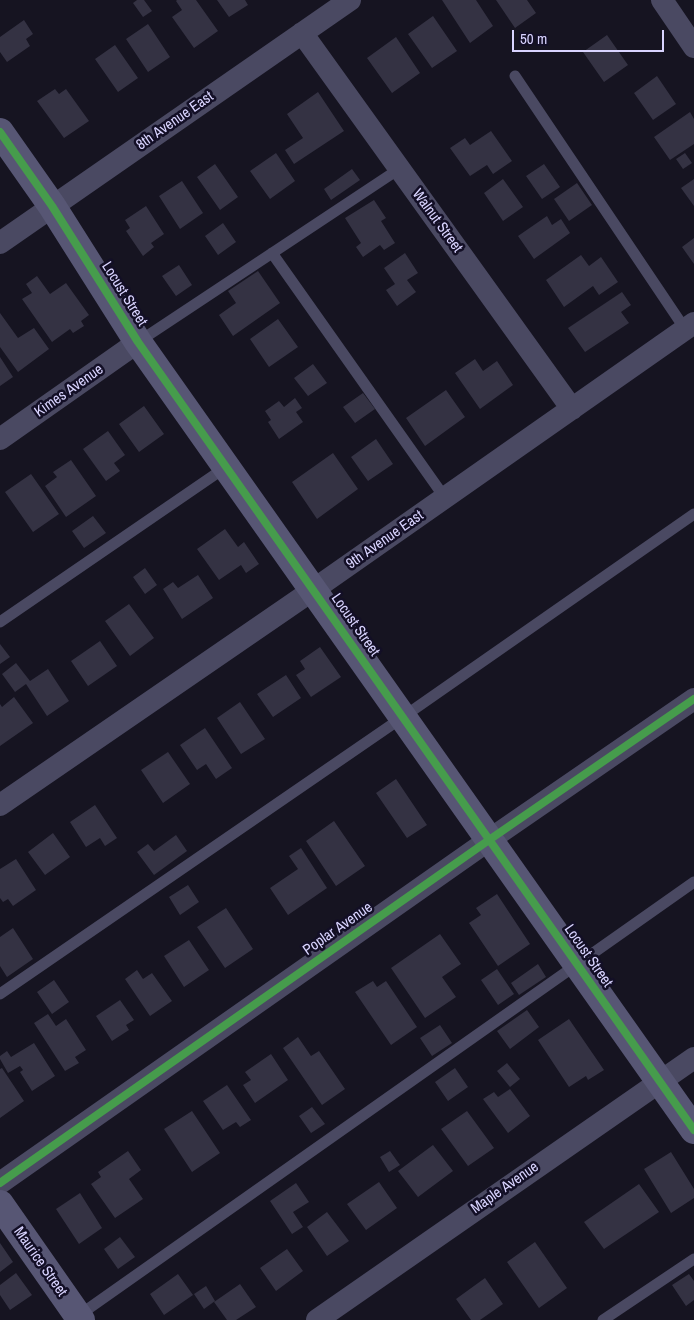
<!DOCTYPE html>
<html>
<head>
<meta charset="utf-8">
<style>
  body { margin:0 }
  #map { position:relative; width:694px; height:1320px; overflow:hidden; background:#161421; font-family:"Archivo Narrow",sans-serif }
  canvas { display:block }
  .scale { position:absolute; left:512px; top:30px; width:152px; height:22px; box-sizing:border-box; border:2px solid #d9d4ff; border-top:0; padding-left:6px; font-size:15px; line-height:18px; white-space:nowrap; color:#d9d4ff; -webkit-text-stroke:4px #130f26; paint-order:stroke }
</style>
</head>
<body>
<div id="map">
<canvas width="694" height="1320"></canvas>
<div class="scale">50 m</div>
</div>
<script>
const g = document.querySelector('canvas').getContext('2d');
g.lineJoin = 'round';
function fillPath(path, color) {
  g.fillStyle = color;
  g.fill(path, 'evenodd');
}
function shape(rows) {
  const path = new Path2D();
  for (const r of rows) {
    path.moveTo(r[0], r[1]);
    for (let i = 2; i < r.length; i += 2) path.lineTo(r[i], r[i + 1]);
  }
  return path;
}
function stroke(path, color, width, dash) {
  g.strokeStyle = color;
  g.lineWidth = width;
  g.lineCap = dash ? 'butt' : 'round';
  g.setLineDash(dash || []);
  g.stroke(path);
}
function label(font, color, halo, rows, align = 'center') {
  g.font = font + ' "Archivo Narrow",sans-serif';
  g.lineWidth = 5;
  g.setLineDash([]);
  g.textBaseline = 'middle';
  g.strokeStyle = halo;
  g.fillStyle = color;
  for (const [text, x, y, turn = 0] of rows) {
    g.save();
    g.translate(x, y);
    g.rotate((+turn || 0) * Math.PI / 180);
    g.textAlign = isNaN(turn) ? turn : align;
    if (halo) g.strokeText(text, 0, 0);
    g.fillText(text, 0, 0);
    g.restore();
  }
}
const building = shape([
  [137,0,144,0,152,11,143,17,133,3],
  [177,0,196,0,218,31,194,48,172,17,182,10,176,1],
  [217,0,245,0,248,5,229,17],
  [442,0,476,0,493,26,470,43],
  [496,0,527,0,536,13,515,28],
  [433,16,457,51,432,68,408,34],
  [24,20,33,34,26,39,30,46,7,62,0,52,0,37],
  [148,24,170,57,148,72,126,39],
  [607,35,628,65,604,82,583,52],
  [396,37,420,73,392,93,367,58],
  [115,45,138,78,118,92,95,59],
  [657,76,676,104,653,120,634,93],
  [55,89,59,94,66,89,89,121,64,138,37,101],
  [318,92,344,131,294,164,285,150,303,138,287,114],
  [690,112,694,119,694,144,670,160,654,137],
  [491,131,512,161,493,174,487,165,470,176,450,148,465,138,470,145],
  [276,153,295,181,270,199,250,171],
  [685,153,692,163,683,169,676,159],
  [215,164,238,197,220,210,197,177],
  [544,164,560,187,542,199,526,176],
  [352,169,360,180,331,200,324,189],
  [503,179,523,207,503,221,484,193],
  [694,179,694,206,681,188],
  [182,181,203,213,180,229,159,196],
  [577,183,592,205,569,221,554,199],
  [374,200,386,218,381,221,395,243,384,250,380,245,363,257,356,247,361,243,345,218],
  [146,206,164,234,151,243,154,247,143,256,126,231,130,228,125,220],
  [547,216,552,225,561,219,570,233,534,259,518,236],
  [223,223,236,242,218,255,205,236],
  [694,238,694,264,682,247],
  [405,253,418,273,407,280,416,292,397,306,386,290,395,284,384,268],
  [581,255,589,266,601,257,618,282,599,295,593,286,564,307,546,280],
  [179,265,192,285,176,296,162,276],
  [258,271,280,303,233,336,219,315,236,303,228,291],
  [37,276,50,294,66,283,89,315,81,321,84,326,73,333,70,329,52,342,22,299,32,293,26,284],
  [622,292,631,305,621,312,629,323,585,352,568,328],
  [0,313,18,338,34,328,49,349,18,372,0,347],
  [278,319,298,347,269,367,250,339],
  [0,357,13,377,0,386],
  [475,359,483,371,497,361,513,385,480,409,455,373],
  [313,364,327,383,308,396,294,378],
  [446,390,465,417,425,446,406,418],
  [363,393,375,409,355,423,343,407],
  [295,398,302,408,296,412,303,422,279,439,268,422,271,420,265,411,279,401,284,407],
  [144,406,164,434,139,452,119,424],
  [108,431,125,455,114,463,120,471,106,481,83,449],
  [376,439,393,464,368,481,351,457],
  [333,453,358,489,317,519,292,482],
  [71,460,96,496,66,517,45,486,57,477,53,472],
  [31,474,59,514,33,532,5,492],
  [93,516,106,533,84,548,72,531],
  [225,529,238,547,244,542,259,564,246,573,241,565,219,580,197,549],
  [145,568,157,585,145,594,133,577],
  [198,575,213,598,182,619,163,589,173,582,178,588],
  [129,604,154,638,130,656,105,621],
  [100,641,117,666,88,686,71,661],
  [0,644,10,657,0,664],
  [320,647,341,677,311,697,296,675,305,669,300,661],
  [16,663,30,681,48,669,69,701,47,716,26,684,15,692,2,674],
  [286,675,301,698,273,717,257,694],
  [14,697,33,723,0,746,0,704,2,707],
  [240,702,265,739,241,754,217,718],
  [205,728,232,768,216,779,206,764,197,770,180,745],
  [168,752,190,784,163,803,141,770],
  [396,779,427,825,407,838,376,793],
  [95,805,117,838,105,846,100,838,86,847,70,822],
  [334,821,365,866,336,886,306,841],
  [53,833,70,857,45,875,28,852],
  [176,835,187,851,154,875,137,852,148,844,154,851],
  [301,848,327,888,288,915,270,888,298,869,289,856],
  [16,859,36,890,13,906,8,899,3,902,0,898,0,869],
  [188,885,199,902,180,915,169,897],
  [497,894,530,944,498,966,469,923,481,915,476,908],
  [226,908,253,949,225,968,197,927],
  [13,928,33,959,7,977,0,966,0,937],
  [440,934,461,964,442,977,456,997,425,1018,391,968],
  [189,940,209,970,184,987,164,956],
  [538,964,546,977,519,995,511,983],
  [497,969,514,994,498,1005,481,980],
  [137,970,143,979,152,973,172,1001,150,1016,125,979],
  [54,980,69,1002,52,1014,37,992],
  [373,981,377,987,386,981,417,1027,391,1045,355,992],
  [120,1000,134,1020,126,1025,129,1030,112,1041,96,1016],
  [527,1010,539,1027,510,1049,497,1031],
  [48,1014,56,1026,66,1019,86,1050,75,1057,79,1063,65,1071,34,1023],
  [569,1019,604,1070,588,1080,586,1076,569,1087,538,1040],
  [440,1025,452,1043,432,1056,420,1038],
  [298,1037,311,1056,319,1051,345,1089,322,1105,283,1048],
  [34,1043,55,1076,32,1091,20,1072,23,1070,20,1066,8,1073,0,1059,0,1056,7,1051,11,1057],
  [271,1054,288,1080,255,1103,243,1085,251,1080,245,1072],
  [507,1063,520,1079,510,1087,497,1071],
  [2,1068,24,1101,0,1118,0,1069],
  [455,1068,468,1087,448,1101,435,1082],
  [227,1085,251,1120,240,1127,236,1122,223,1130,203,1101],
  [510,1089,530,1116,508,1133,483,1099,494,1092,498,1097],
  [312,1107,325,1124,311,1133,299,1116],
  [192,1111,220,1153,192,1172,164,1129],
  [467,1111,494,1148,468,1166,441,1129],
  [433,1145,453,1171,418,1197,398,1171],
  [128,1151,141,1170,129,1179,143,1199,115,1218,91,1184,101,1177,98,1172],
  [390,1151,400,1165,389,1172,380,1157],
  [671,1152,694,1189,694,1198,671,1213,644,1169],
  [379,1182,397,1208,366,1230,347,1204],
  [296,1183,309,1202,293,1212,303,1227,292,1234,270,1201],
  [639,1184,659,1212,604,1249,584,1222],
  [80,1193,102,1228,79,1244,56,1209],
  [327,1212,349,1241,327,1256,307,1227],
  [120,1237,135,1257,118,1269,104,1249],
  [535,1242,567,1288,539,1308,507,1262],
  [0,1243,13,1262,0,1272],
  [287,1249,303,1271,276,1291,260,1268],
  [16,1273,32,1295,10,1310,0,1295,0,1285],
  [178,1274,193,1295,164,1315,150,1294],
  [689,1274,694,1281,694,1300,686,1306,672,1285],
  [485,1278,503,1304,480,1320,471,1320,456,1299],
  [240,1284,256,1307,236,1320,227,1320,214,1302],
  [206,1286,215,1301,204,1309,194,1294]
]);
const lane = shape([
  [515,76,685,329],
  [272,253,445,498],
  [138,342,399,169],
  [0,622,226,467],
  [0,994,403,717,694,514],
  [78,1316,694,882],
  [603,1320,694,1259]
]);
const street = shape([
  [662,0,694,47],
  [302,33,572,409],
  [0,243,350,0],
  [0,439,138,342],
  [0,805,313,590,694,323],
  [0,1183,489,840,694,699],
  [317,1320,694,1058]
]);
const secondary = shape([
  [0,132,52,206,138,342,694,1130],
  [0,1204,81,1320]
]);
const cycleway = shape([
  [0,132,52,206,138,342,694,1130],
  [0,1183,489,840,694,699]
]);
const streetNames = [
  ["8th Avenue East",175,121,-35],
  ["Walnut Street",437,221,54],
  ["Locust Street",124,294,58],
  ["Kimes Avenue",69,391,-35],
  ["9th Avenue East",385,540,-35],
  ["Locust Street",355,625,55],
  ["Poplar Avenue",338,929,-35],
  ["Locust Street",588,956,55],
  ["Maple Avenue",505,1188,-35],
  ["Maurice Street",40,1262,55]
];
fillPath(building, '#343243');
stroke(lane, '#4a4962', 11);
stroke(street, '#4a4962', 22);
stroke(secondary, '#575674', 28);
stroke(cycleway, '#469c4c', 8);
label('15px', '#d9d4ff', '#130f26', streetNames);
</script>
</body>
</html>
